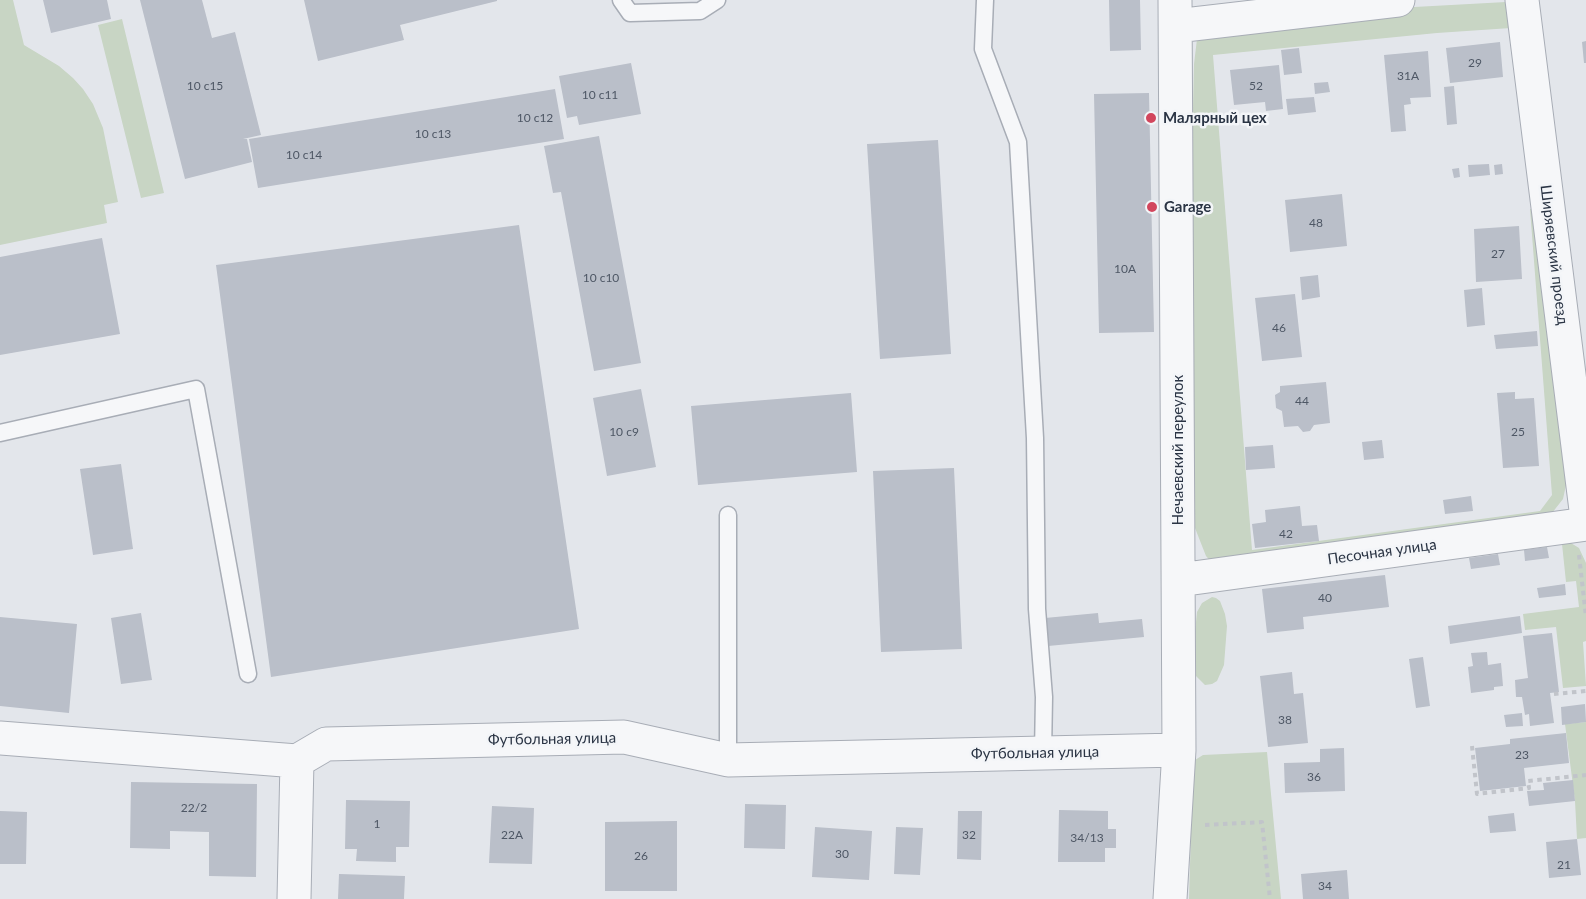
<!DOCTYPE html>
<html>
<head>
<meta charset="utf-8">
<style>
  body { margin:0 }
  canvas { display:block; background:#e3e6eb }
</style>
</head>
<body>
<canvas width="1586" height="899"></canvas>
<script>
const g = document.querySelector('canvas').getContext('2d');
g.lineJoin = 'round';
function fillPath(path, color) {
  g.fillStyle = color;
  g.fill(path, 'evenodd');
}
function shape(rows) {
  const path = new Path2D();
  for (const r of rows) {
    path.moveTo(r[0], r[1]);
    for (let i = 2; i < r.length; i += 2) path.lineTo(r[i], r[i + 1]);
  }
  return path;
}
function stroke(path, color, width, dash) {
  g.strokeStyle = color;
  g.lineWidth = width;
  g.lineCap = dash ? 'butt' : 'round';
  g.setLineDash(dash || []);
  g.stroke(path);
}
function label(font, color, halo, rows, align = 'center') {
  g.font = font + ' Lato,sans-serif';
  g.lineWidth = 5;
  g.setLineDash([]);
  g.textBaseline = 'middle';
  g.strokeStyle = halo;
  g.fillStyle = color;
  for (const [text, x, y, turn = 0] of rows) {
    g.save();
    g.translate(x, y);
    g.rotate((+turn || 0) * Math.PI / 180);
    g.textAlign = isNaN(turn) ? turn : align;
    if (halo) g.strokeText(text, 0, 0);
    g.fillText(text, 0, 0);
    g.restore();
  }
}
const green = shape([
  [0,0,13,0,24,45,59,66,73,78,83,89,93,104,103,128,118,202,104,205,107,223,0,245],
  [1506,2,1511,28,1437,33,1213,55,1252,550,1540,511,1552,495,1530,209,1542,209,1553,310,1566,485,1563,499,1552,513,1213,564,1206,556,1195,528,1191,198,1194,64,1197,39,1396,8],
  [122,19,164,193,141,198,98,25],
  [1566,540,1579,548,1586,563,1586,641,1583,642,1586,686,1563,688,1556,627,1525,630,1523,614,1579,607,1576,581,1566,582,1562,544],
  [1212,597,1216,598,1220,601,1225,614,1227,626,1224,665,1217,681,1212,684,1205,685,1194,674,1195,632,1197,612,1202,603],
  [1586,722,1586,838,1577,839,1575,801,1565,724],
  [1267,752,1281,899,1189,899,1193,766,1195,760,1203,755]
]);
const building = shape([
  [43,0,107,0,111,19,51,33],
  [140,0,202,0,212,38,235,32,261,135,243,139,247,139,252,162,185,179],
  [304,0,497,0,497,1,400,25,404,40,318,61],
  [1109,0,1140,0,1141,50,1110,51],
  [1586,41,1586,63,1584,63,1582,42],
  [1500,42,1503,77,1450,83,1446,48],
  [1299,48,1302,73,1284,75,1281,50],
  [1428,51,1431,97,1410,98,1411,104,1404,105,1406,131,1391,132,1384,55],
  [631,63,641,114,579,125,577,116,567,118,559,76],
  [1279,65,1283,109,1266,111,1265,102,1234,105,1230,70],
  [1328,82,1330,92,1315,94,1314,83],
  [1454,86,1457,124,1447,125,1444,87],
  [555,89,564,139,258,188,249,139],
  [1149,93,1154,332,1099,333,1094,94],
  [1314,97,1316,112,1288,115,1286,99],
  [599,136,641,363,594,371,561,192,553,193,544,146],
  [938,140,951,354,880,359,867,144],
  [1489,164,1490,175,1469,177,1468,165],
  [1502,164,1503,174,1495,175,1494,165],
  [1459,168,1460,177,1454,178,1452,169],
  [1342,194,1347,246,1290,252,1285,200],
  [519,225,579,629,271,677,216,265],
  [1519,226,1522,279,1476,282,1474,229],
  [102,238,120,334,0,355,0,257],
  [1318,275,1320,297,1302,300,1300,277],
  [1482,288,1485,325,1467,327,1464,290],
  [1295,294,1302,357,1262,361,1255,298],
  [1537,331,1538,346,1496,349,1494,335],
  [1326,382,1330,423,1314,425,1310,431,1303,432,1298,426,1284,427,1282,411,1276,408,1275,395,1280,392,1280,386],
  [641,389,656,467,607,476,593,398],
  [1515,392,1515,399,1534,398,1539,466,1503,468,1497,393],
  [851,393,857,472,698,485,691,406],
  [1382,440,1384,458,1364,460,1362,442],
  [1273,445,1275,468,1246,470,1245,447],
  [121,464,133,549,93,555,80,469],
  [954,468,962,649,881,652,873,471],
  [1471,496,1473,511,1445,514,1443,500],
  [1300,506,1302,526,1317,525,1319,541,1255,548,1252,524,1266,522,1265,510],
  [1547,547,1549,558,1525,561,1524,550],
  [1498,554,1500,565,1471,569,1469,558],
  [1385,575,1389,607,1303,617,1304,629,1267,633,1262,589],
  [1565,584,1566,595,1539,598,1537,588],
  [141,613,152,680,121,684,111,618],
  [1098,613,1099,623,1142,619,1144,637,1048,646,1045,618],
  [1520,616,1522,633,1450,644,1448,626],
  [0,617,77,624,69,713,0,706],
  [1552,633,1559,692,1550,693,1554,723,1530,726,1529,714,1525,715,1522,697,1516,697,1515,680,1528,678,1523,636],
  [1487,652,1488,665,1501,663,1503,686,1494,687,1494,690,1471,693,1468,667,1473,666,1471,653],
  [1423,657,1430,706,1416,708,1409,659],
  [1292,672,1294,694,1303,693,1308,743,1268,747,1260,676],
  [1585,704,1586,722,1562,725,1561,707],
  [1522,713,1523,726,1506,727,1504,715],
  [1566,733,1569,763,1524,768,1526,786,1480,791,1475,748,1510,744,1510,739],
  [1344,748,1345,791,1285,793,1284,763,1320,762,1320,749],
  [1573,780,1575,801,1529,806,1527,791,1544,790,1543,783],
  [131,782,257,784,256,877,209,876,209,832,170,831,170,849,130,848],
  [346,800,410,801,409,847,396,847,396,862,356,861,357,849,345,849],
  [745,804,786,805,785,849,744,848],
  [492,806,534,808,532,864,489,863],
  [1059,810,1108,811,1108,829,1116,829,1116,848,1105,848,1105,862,1058,862],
  [0,811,27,812,26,864,0,864],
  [958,811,982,811,981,860,957,859],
  [1514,813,1516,831,1490,833,1488,816],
  [677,821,677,891,605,891,605,822],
  [815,827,872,831,869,880,812,877],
  [896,827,923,828,920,875,894,874],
  [1577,839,1581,875,1549,878,1546,842],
  [1347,870,1349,899,1303,899,1301,874],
  [339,874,405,876,404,899,338,899]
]);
const path = shape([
  [1579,555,1586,617],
  [1554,694,1586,691],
  [1472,746,1477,794,1529,788,1528,781,1586,775],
  [1205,825,1262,822,1270,899]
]);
const lane = shape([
  [621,0,630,13,700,11,717,0],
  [985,0,983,49,1018,142,1035,438,1037,609,1044,697,1043,753],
  [0,433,196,389,248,674],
  [728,760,728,515]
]);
const street = shape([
  [1522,0,1586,510],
  [1176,26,1398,0],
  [1179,580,1586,524],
  [0,738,297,761,326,744,624,737,728,760,1179,750],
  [294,899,297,761],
  [1170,899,1179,750,1175,0]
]);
const markers = [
  [1151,118,6,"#d2465d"],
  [1152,207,6,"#d2465d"]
];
const numberNames = [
  ["29",1475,63],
  ["31А",1408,76],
  ["10 с15",205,86],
  ["52",1256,86],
  ["10 с11",600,95],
  ["10 с12",535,118],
  ["10 с13",433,134],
  ["10 с14",304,155],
  ["48",1316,223],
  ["27",1498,254],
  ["10А",1125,269],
  ["10 с10",601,278],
  ["46",1279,328],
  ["44",1302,401],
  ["10 с9",624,432],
  ["25",1518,432],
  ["42",1286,534],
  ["40",1325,598],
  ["38",1285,720],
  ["23",1522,755],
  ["36",1314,777],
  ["22/2",194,808],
  ["1",377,824],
  ["22А",512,835],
  ["32",969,835],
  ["34/13",1087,838],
  ["30",842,854],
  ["26",641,856],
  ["21",1564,865],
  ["34",1325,886]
];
const poiNames = [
  ["Малярный цех",1163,118],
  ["Garage",1164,207]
];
const streetNames = [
  ["Ширяевский проезд",1554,255,83],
  ["Нечаевский переулок",1178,450,-90],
  ["Песочная улица",1382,552,-8],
  ["Футбольная улица",552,739,-1],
  ["Футбольная улица",1035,753,-1]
];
fillPath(green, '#c8d5c4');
fillPath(building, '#babfc9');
stroke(lane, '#a8adb6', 19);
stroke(street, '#a8adb6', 35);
stroke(path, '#c1c4ca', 4, [4.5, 4.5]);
stroke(lane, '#f6f7f9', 16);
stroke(street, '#f6f7f9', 33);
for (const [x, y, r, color] of markers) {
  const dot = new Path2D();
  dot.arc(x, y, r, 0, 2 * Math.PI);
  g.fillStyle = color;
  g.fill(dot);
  stroke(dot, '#f3f5f8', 2);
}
label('12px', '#4e5765', null, numberNames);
label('bold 15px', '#2a3444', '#f3f5f8', poiNames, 'left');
label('15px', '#2a3444', '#f3f5f8', streetNames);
</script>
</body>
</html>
